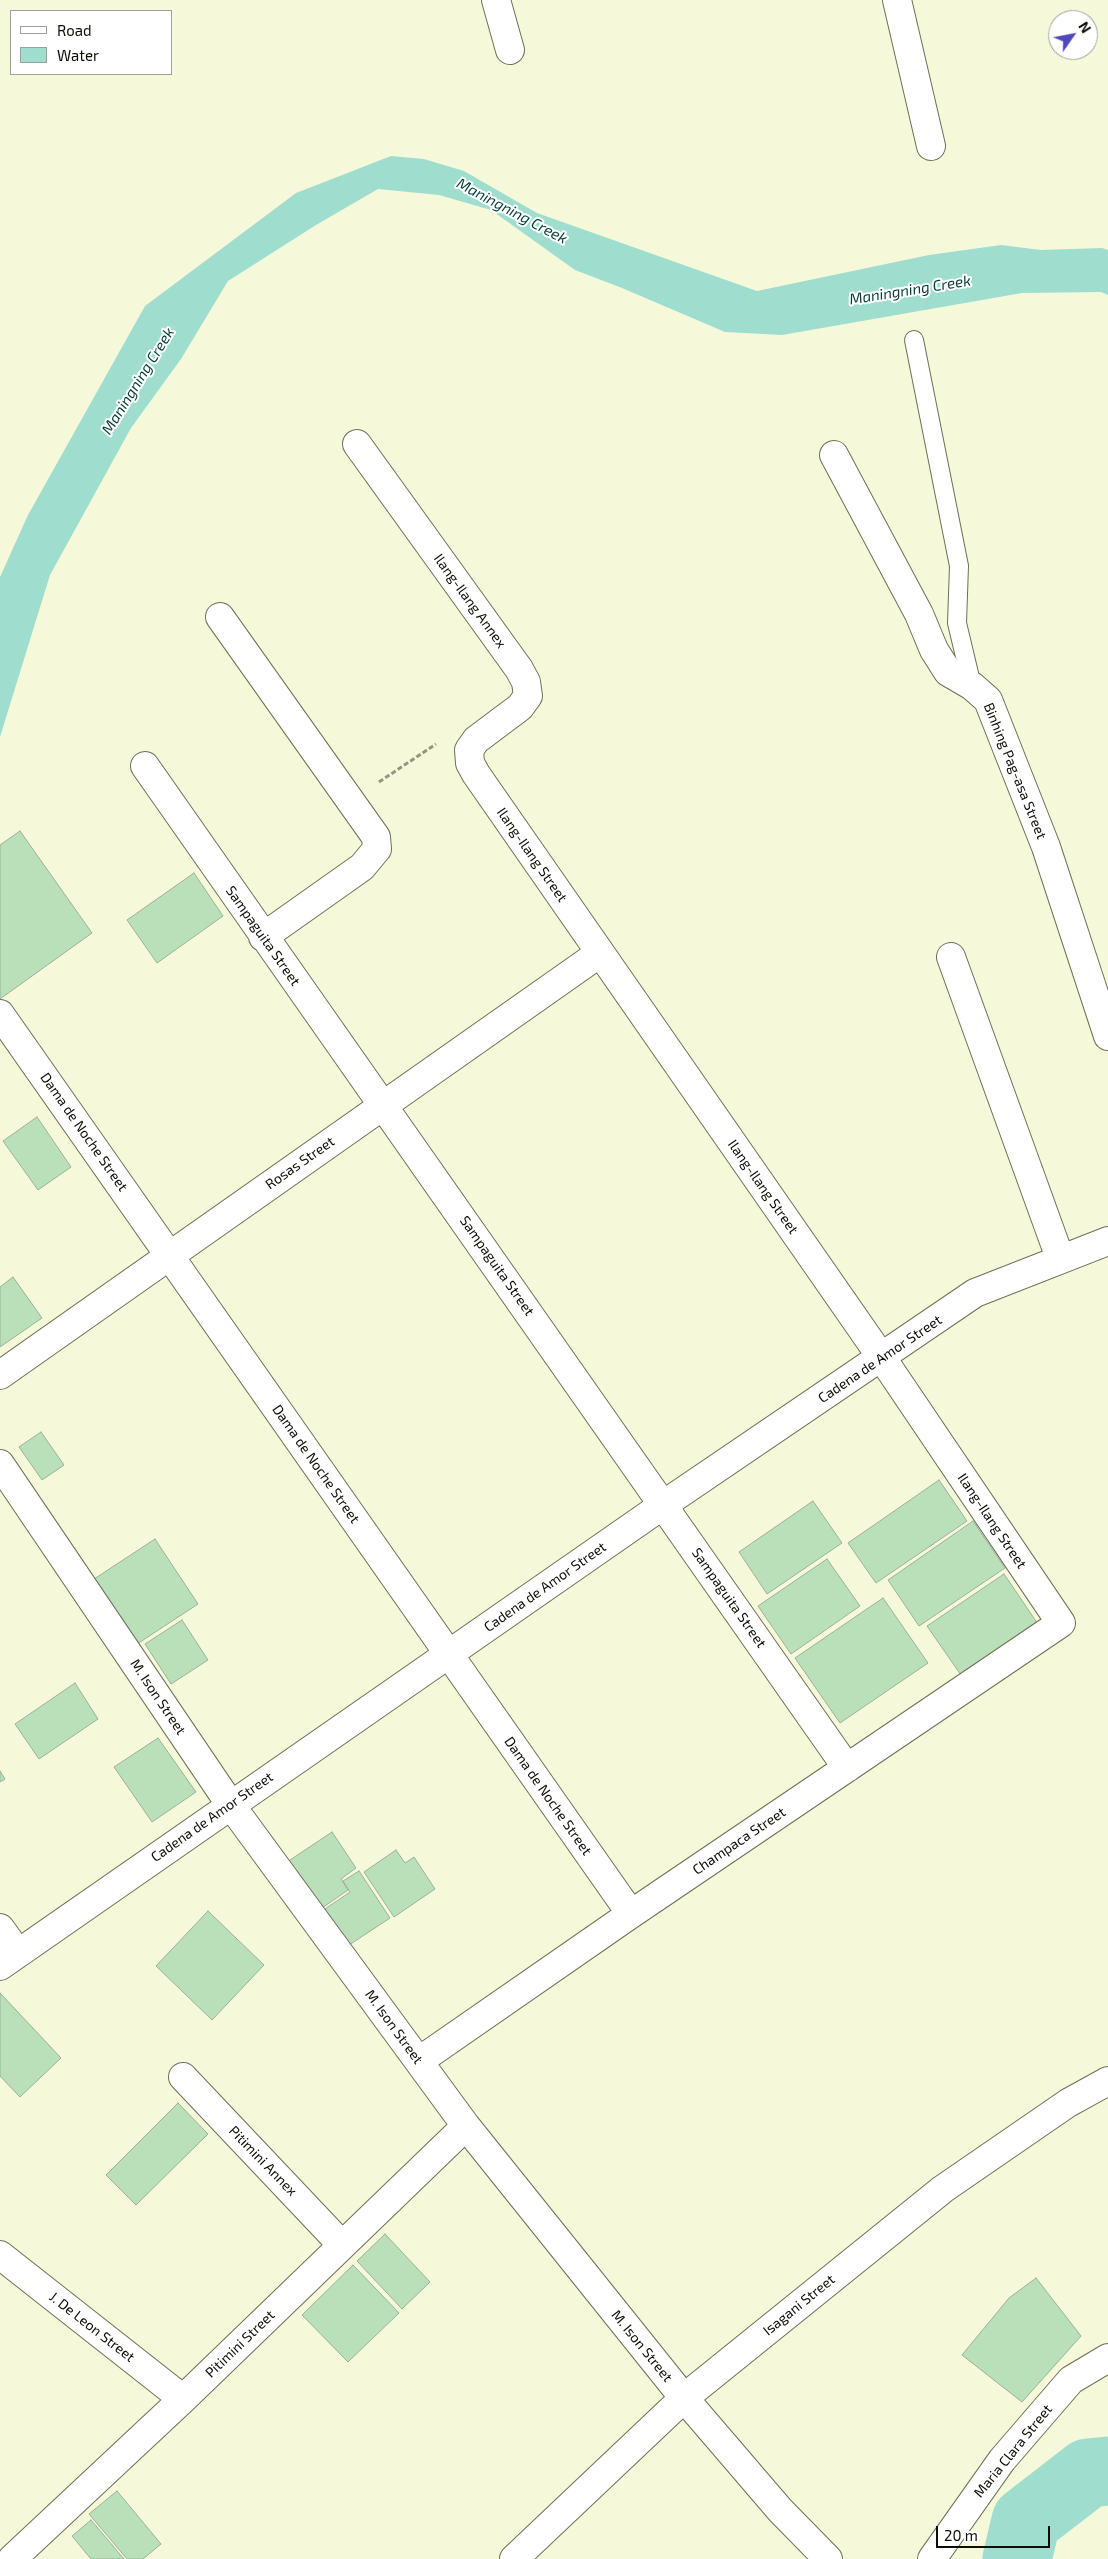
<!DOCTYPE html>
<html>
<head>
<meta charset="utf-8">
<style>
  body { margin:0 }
  #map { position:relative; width:1108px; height:2559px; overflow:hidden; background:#f6f8da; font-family:"Exo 2",sans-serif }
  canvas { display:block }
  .legend { position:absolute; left:10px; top:10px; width:162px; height:65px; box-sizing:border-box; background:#fff; border:1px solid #9f9f9b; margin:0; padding:6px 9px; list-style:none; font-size:15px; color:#0e0e05 }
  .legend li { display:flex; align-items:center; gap:10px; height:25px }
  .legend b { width:25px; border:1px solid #9f9f9b }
  .north { position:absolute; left:1048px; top:10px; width:50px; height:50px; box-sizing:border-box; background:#fff; border:1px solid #9f9f9b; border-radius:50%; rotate:57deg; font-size:14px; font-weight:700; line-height:20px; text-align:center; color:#0e0e05 }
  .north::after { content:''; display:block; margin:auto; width:18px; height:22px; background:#4e47be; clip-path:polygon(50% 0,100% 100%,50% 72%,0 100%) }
  .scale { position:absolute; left:936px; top:2526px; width:114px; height:22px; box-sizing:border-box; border:2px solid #0e0e05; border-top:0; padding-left:6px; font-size:15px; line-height:18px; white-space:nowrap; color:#0e0e05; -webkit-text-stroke:4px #fff; paint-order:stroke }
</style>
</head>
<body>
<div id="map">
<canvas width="1108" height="2559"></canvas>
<ul class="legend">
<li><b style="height:6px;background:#fff"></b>Road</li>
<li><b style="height:14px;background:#9fdecf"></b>Water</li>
</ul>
<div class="north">N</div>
<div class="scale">20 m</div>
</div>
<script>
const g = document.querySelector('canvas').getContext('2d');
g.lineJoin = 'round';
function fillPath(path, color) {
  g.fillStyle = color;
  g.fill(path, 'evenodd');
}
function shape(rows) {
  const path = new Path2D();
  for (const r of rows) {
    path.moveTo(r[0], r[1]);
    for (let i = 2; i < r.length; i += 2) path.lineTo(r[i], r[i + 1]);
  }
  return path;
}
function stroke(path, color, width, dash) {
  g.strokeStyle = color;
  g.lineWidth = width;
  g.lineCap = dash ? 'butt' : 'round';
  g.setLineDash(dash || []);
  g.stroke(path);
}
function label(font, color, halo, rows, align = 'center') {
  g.font = font + ' "Exo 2",sans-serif';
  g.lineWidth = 4;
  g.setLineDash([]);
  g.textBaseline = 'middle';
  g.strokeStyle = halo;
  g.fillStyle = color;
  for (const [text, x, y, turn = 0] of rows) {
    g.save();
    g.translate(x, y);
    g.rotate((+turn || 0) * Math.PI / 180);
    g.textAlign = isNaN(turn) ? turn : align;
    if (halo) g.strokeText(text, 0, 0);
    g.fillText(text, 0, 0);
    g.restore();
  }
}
const water = shape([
  [391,156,424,159,464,171,537,213,757,291,929,255,1001,245,1041,250,1102,248,1108,250,1108,295,1101,292,1022,293,782,335,725,332,622,288,575,270,491,210,439,195,378,189,316,225,228,281,181,359,131,428,50,575,0,737,0,577,28,515,145,306,296,193]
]);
const river = shape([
  [1017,2559,1026,2521,1088,2473,1108,2471]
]);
const building = shape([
  [20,831,92,933,0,999,0,845,20,831],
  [194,873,223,916,157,963,127,920,194,873],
  [37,1117,71,1167,38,1190,3,1141,37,1117],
  [13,1277,42,1318,0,1347,0,1287,13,1277],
  [41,1432,64,1465,42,1480,19,1447,41,1432],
  [939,1480,967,1521,876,1583,848,1543,939,1480],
  [813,1501,842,1543,767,1594,739,1552,813,1501],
  [973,1521,1005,1568,919,1626,888,1580,973,1521],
  [155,1539,198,1604,134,1646,91,1581,155,1539],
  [827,1559,860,1606,791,1654,758,1606,827,1559],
  [1004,1574,1040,1627,963,1678,927,1626,1004,1574],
  [883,1598,928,1663,840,1723,795,1658,883,1598],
  [182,1620,208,1660,171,1684,145,1644,182,1620],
  [75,1683,98,1719,39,1759,15,1724,75,1683],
  [158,1738,196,1792,152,1822,114,1767,158,1738],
  [0,1771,5,1779,0,1782,0,1771],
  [332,1832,356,1868,341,1879,348,1890,319,1910,287,1862,332,1832],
  [396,1850,405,1863,414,1857,435,1889,394,1917,364,1872,396,1850],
  [359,1871,390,1918,346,1947,322,1911,350,1892,343,1881,359,1871],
  [208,1911,264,1965,212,2020,156,1966,208,1911],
  [0,1993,61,2058,20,2097,0,2076,0,1993],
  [178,2103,208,2134,136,2205,106,2175,178,2103],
  [385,2234,430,2282,402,2309,357,2261,385,2234],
  [353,2265,399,2313,348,2362,302,2315,353,2265],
  [1036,2278,1081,2336,1022,2402,962,2355,1009,2298,1036,2278],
  [117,2491,161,2544,143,2559,127,2559,89,2514,117,2491],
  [91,2520,124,2559,91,2559,72,2536,91,2520]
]);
const path = shape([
  [379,782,436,744]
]);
const lane = shape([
  [914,340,959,566,957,623,972,686]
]);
const street = shape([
  [496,0,510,50],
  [897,0,931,146],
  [357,444,519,669,526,682,528,696,520,707,476,740,469,750,470,763,476,774,882,1358,1061,1623,631,1914,419,2061],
  [834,455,919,614,934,650,948,672,972,686,988,700,1046,847,1108,1036],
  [220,617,376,837,377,849,362,867,263,937],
  [145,766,847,1768],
  [951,957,1060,1258],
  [0,1014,631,1914],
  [0,1375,600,953],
  [0,1464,230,1804,466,2126,684,2398,780,2510,828,2559],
  [0,1928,18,1953],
  [0,1966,663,1505,975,1293,1108,1241],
  [183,2077,342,2245],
  [0,2255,183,2399],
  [12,2559,183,2399,466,2126],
  [514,2559,684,2398,943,2189,1068,2103,1108,2081],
  [932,2559,1002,2460,1071,2380,1108,2358]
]);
const streetNames = [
  ["Ilang-Ilang Annex",470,601,54],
  ["Binhing Pag-asa Street",1015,771,68],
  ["Ilang-Ilang Street",532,855,55],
  ["Sampaguita Street",263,936,55],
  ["Dama de Noche Street",84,1132,55],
  ["Rosas Street",300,1163,-35],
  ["Ilang-Ilang Street",763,1187,55],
  ["Sampaguita Street",497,1266,55],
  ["Cadena de Amor Street",880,1359,-34],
  ["Dama de Noche Street",316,1464,55],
  ["Ilang-Ilang Street",992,1521,56],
  ["Cadena de Amor Street",545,1587,-35],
  ["Sampaguita Street",729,1598,55],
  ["M. Ison Street",158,1697,56],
  ["Dama de Noche Street",548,1796,55],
  ["Cadena de Amor Street",212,1817,-35],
  ["Champaca Street",739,1841,-34],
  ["M. Ison Street",394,2027,54],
  ["Pitimini Annex",263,2161,46],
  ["Isagani Street",799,2305,-39],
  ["J. De Leon Street",92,2327,38],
  ["Pitimini Street",240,2344,-44],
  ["M. Ison Street",642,2346,51],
  ["Maria Clara Street",1013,2451,-51]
];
const waterNames = [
  ["Maningning Creek",512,211,28],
  ["Maningning Creek",910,290,-9],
  ["Maningning Creek",138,381,-58]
];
fillPath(water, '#9fdecf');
stroke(river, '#9fdecf', 69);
fillPath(building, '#bae0b9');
stroke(building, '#9bb09a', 1);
stroke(lane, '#6e7056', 20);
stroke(street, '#6e7056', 30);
stroke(path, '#959681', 3, [5, 2.5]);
stroke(lane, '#fff', 18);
stroke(street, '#fff', 28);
label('14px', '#0e0e05', '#fff', streetNames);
label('italic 15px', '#033e35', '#fff', waterNames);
</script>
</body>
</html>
